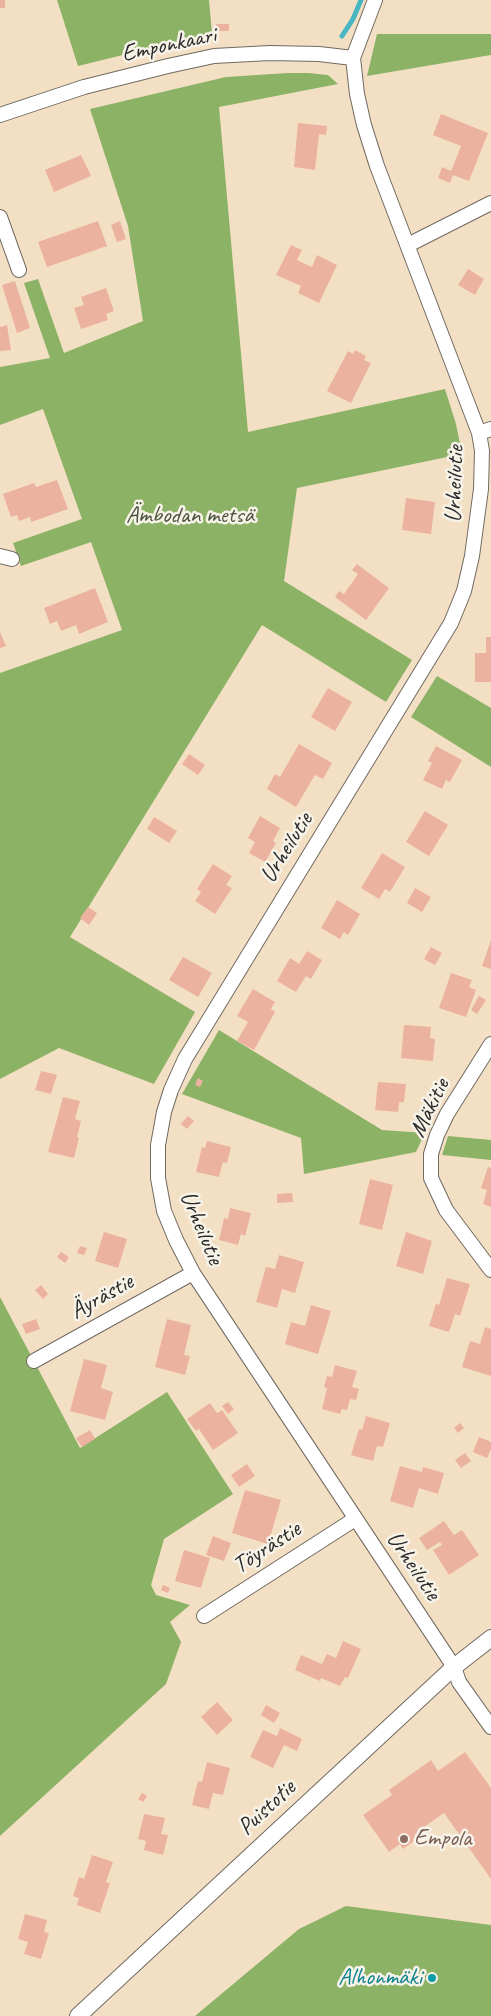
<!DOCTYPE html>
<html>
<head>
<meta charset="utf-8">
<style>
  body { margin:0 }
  canvas { display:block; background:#f3e0c4 }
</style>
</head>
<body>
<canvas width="491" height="2016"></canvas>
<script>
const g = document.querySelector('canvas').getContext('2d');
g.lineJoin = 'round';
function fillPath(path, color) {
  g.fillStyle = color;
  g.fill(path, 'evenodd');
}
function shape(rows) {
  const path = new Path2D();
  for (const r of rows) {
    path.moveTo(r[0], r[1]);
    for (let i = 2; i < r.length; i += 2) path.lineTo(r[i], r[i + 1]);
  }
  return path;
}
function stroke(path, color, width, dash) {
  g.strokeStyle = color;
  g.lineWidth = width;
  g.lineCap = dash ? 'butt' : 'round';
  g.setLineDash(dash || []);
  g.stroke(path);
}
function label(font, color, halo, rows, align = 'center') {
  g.font = font + ' Caveat,sans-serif';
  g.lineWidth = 5;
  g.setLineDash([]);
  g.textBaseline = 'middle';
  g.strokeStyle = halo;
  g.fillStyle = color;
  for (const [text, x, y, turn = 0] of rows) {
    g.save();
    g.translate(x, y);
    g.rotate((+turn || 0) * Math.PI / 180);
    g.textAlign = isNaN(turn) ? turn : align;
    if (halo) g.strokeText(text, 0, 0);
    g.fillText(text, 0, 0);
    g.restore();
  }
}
const forest = shape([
  [57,0,209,0,212,33,78,66],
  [377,34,491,34,491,55,367,76],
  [288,73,308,73,328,75,338,84,219,107,248,432,445,389,456,424,462,454,297,488,284,581,412,660,386,702,262,625,70,937,195,1012,154,1084,59,1048,0,1079,0,673,122,630,91,542,21,566,13,543,82,519,43,409,0,425,0,367,50,358,24,283,38,279,64,353,143,321,128,226,90,109,226,77],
  [437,676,491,708,491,767,411,717],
  [219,1030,382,1130,425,1133,416,1152,304,1174,301,1138,182,1094],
  [448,1136,491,1140,491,1160,442,1155],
  [0,1297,80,1448,167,1392,233,1494,164,1539,151,1585,156,1595,190,1605,170,1622,181,1642,166,1684,0,1836],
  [346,1906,491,1925,491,2016,195,2016,299,1929]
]);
const stream = shape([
  [342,36,353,19,361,0]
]);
const building = shape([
  [0,0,5,0,5,8,0,8],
  [216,24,229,24,229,31,216,31],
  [441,114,488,133,469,181,453,175,450,183,438,178,442,167,451,171,461,146,433,135],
  [298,123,327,126,326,135,319,134,315,170,294,167],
  [81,155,91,176,54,192,45,170],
  [98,221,107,246,47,267,38,242],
  [120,221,126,239,117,242,111,225],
  [291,245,302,250,297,260,312,267,317,255,337,265,319,303,298,293,301,286,276,275],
  [468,269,484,279,475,295,458,285],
  [15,281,30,328,17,333,2,285],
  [106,288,114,311,106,314,108,320,81,329,74,308,84,305,81,297],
  [7,325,11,350,0,351,0,327],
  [355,350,366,356,364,360,371,363,351,403,327,391,348,351,353,354],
  [57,480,68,509,31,522,30,517,19,521,17,515,11,517,3,494,34,483,36,487],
  [406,498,435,502,431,534,402,530],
  [357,564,389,588,366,620,335,597,339,591,344,594,358,574,352,570],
  [95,588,108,622,79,634,76,625,61,631,57,621,50,624,44,608],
  [0,632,6,646,0,648],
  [486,637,491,637,491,682,475,682,475,653,486,653],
  [328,688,352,702,335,731,311,717],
  [299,744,332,763,323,779,315,775,296,807,267,789,275,774,280,777],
  [436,746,462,760,450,782,446,780,442,789,423,780,432,763,428,761],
  [189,754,205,765,198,775,182,764],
  [425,811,448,825,429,856,406,842],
  [260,816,280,828,273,841,276,843,265,862,249,853,255,842,248,838],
  [154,817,177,831,169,843,147,829],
  [382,853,405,867,390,892,385,889,379,899,361,888],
  [213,864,232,876,226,885,232,888,215,914,195,901,201,892,197,889],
  [415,888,431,897,422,912,407,903],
  [337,900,360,914,348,935,344,932,340,939,321,928],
  [88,907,97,913,89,925,80,918],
  [491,940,491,969,482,966],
  [431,947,442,953,435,965,424,959],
  [307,951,322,960,311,979,306,976,296,992,277,981,290,958,299,964],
  [183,957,212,973,198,997,169,980],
  [451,973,472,980,469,987,476,990,466,1017,439,1008],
  [253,989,275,1002,271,1009,275,1012,254,1050,237,1041,248,1022,237,1016],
  [479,996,486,1000,477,1014,471,1010],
  [404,1025,431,1027,430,1038,435,1039,433,1061,401,1058],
  [41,1071,57,1075,51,1094,35,1090],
  [198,1078,203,1081,200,1087,195,1085],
  [378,1082,406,1084,404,1102,399,1102,398,1112,375,1110],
  [63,1097,80,1101,75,1119,81,1121,77,1137,79,1138,74,1158,48,1152],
  [188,1116,194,1121,187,1129,181,1124],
  [207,1141,231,1147,227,1163,223,1162,219,1177,196,1172,202,1147,205,1148],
  [488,1167,491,1168,491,1207,483,1204,487,1190,481,1188],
  [370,1179,393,1185,382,1230,359,1224],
  [292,1193,293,1202,277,1203,277,1194],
  [230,1208,251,1213,245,1236,241,1234,238,1245,219,1240,224,1218,228,1219],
  [104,1232,127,1239,118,1268,95,1261],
  [406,1232,432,1241,423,1274,396,1266],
  [80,1246,87,1248,84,1255,77,1253],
  [61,1252,69,1257,65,1263,57,1257],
  [279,1255,304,1262,295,1293,282,1289,277,1308,256,1302,266,1267,275,1269],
  [447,1278,470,1284,460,1316,455,1314,449,1332,429,1326,436,1304,439,1305],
  [41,1285,48,1294,43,1299,35,1290],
  [311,1305,331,1311,318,1354,285,1344,291,1322,305,1326],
  [36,1319,40,1329,26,1334,22,1324],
  [167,1319,191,1325,184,1355,190,1356,185,1375,155,1367],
  [485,1327,491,1329,491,1376,462,1367,470,1341,480,1344],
  [84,1359,107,1365,101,1388,113,1392,105,1420,70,1411],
  [335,1365,357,1371,352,1387,359,1389,356,1400,350,1399,347,1410,342,1409,340,1414,322,1409,327,1388,324,1387,327,1376,332,1377],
  [228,1402,234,1409,228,1414,222,1406],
  [210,1403,217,1413,222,1410,238,1433,213,1450,199,1429,196,1431,187,1419],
  [366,1416,390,1423,383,1447,377,1446,373,1461,351,1455,359,1429,362,1430],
  [460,1423,464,1428,458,1433,454,1428],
  [90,1430,95,1439,82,1447,76,1438],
  [479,1437,491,1442,491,1449,487,1458,473,1452],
  [465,1453,471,1461,461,1468,455,1460],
  [247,1464,255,1476,239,1487,231,1475],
  [400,1466,422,1472,423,1467,444,1473,438,1494,419,1488,413,1508,390,1501],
  [245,1490,281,1500,268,1544,232,1533],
  [444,1521,454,1535,462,1530,479,1555,449,1575,433,1550,442,1545,440,1542,427,1550,419,1538],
  [213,1536,231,1543,224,1561,206,1555],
  [184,1550,210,1558,201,1588,175,1581],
  [163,1585,170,1588,168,1593,161,1590],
  [343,1641,361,1649,348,1678,345,1677,340,1686,321,1678,320,1681,295,1670,301,1655,322,1664,327,1654,336,1658],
  [217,1702,233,1720,217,1735,201,1717],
  [266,1705,280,1713,274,1723,261,1715],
  [280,1728,302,1739,297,1751,284,1745,273,1768,250,1757,263,1730,277,1736],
  [465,1752,491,1788,491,1879,444,1813,420,1830,423,1835,403,1849,400,1844,389,1852,363,1815,392,1795,389,1790,431,1760,438,1771],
  [207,1762,230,1768,223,1795,213,1793,209,1809,192,1805,198,1781,202,1782],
  [142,1793,147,1796,143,1802,138,1799],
  [144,1814,165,1818,161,1834,168,1835,163,1855,144,1850,146,1841,138,1839],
  [92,1855,113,1862,106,1882,110,1883,100,1913,77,1905,79,1898,73,1896,79,1877,84,1879],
  [25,1914,47,1920,44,1932,49,1933,41,1959,24,1954,28,1942,18,1939]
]);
const minor = shape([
  [375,0,353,58,357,94,364,125,377,166,479,433,482,451,481,489,472,556,464,591,451,623,185,1059,171,1090,164,1112,158,1145,158,1178,164,1211,176,1240,193,1273,454,1667,459,1682,491,1727],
  [0,115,84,87,168,66,214,56,270,53,319,54,353,58],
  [0,217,19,270],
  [408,245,491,203],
  [479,433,491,429],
  [0,556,12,559],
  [491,1044,447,1114,437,1135,431,1154,431,1178,446,1210,491,1270],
  [34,1361,193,1273],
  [204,1616,355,1519]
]);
const tertiary = shape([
  [78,2016,454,1667,491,1638]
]);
const markers = [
  [404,1839,5,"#8d6e63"],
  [432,1978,5,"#0f9aa8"]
];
const streetNames = [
  ["Emponkaari",169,45,-12],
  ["Urheilutie",455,484,-88],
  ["Urheilutie",287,848,-58],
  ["Mäkitie",430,1108,-64],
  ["Urheilutie",201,1228,67],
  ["Äyrästie",102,1297,-29],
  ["Töyrästie",267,1548,-33],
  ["Urheilutie",413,1566,56],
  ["Puistotie",267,1808,-43]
];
const parkNames = [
  ["Ämbodan metsä",190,516]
];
const educationNames = [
  ["Empola",414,1839]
];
const cultureNames = [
  ["Alhonmäki",422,1978]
];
fillPath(forest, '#8cb266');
stroke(stream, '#49b6c3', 5);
fillPath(building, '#ecb2a0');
stroke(minor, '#716a61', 16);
stroke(tertiary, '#716a61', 18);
stroke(minor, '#fff', 14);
stroke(tertiary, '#fff', 16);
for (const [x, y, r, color] of markers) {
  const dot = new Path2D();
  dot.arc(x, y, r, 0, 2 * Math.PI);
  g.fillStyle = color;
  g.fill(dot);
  stroke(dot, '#f7f3e8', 2);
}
label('24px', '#2b2b2b', '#f7f3e8', streetNames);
label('24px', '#4c543e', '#f7f3e8', parkNames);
label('24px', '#785e54', '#f7f3e8', educationNames, 'left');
label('24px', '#0d838f', '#f7f3e8', cultureNames, 'right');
</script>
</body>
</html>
